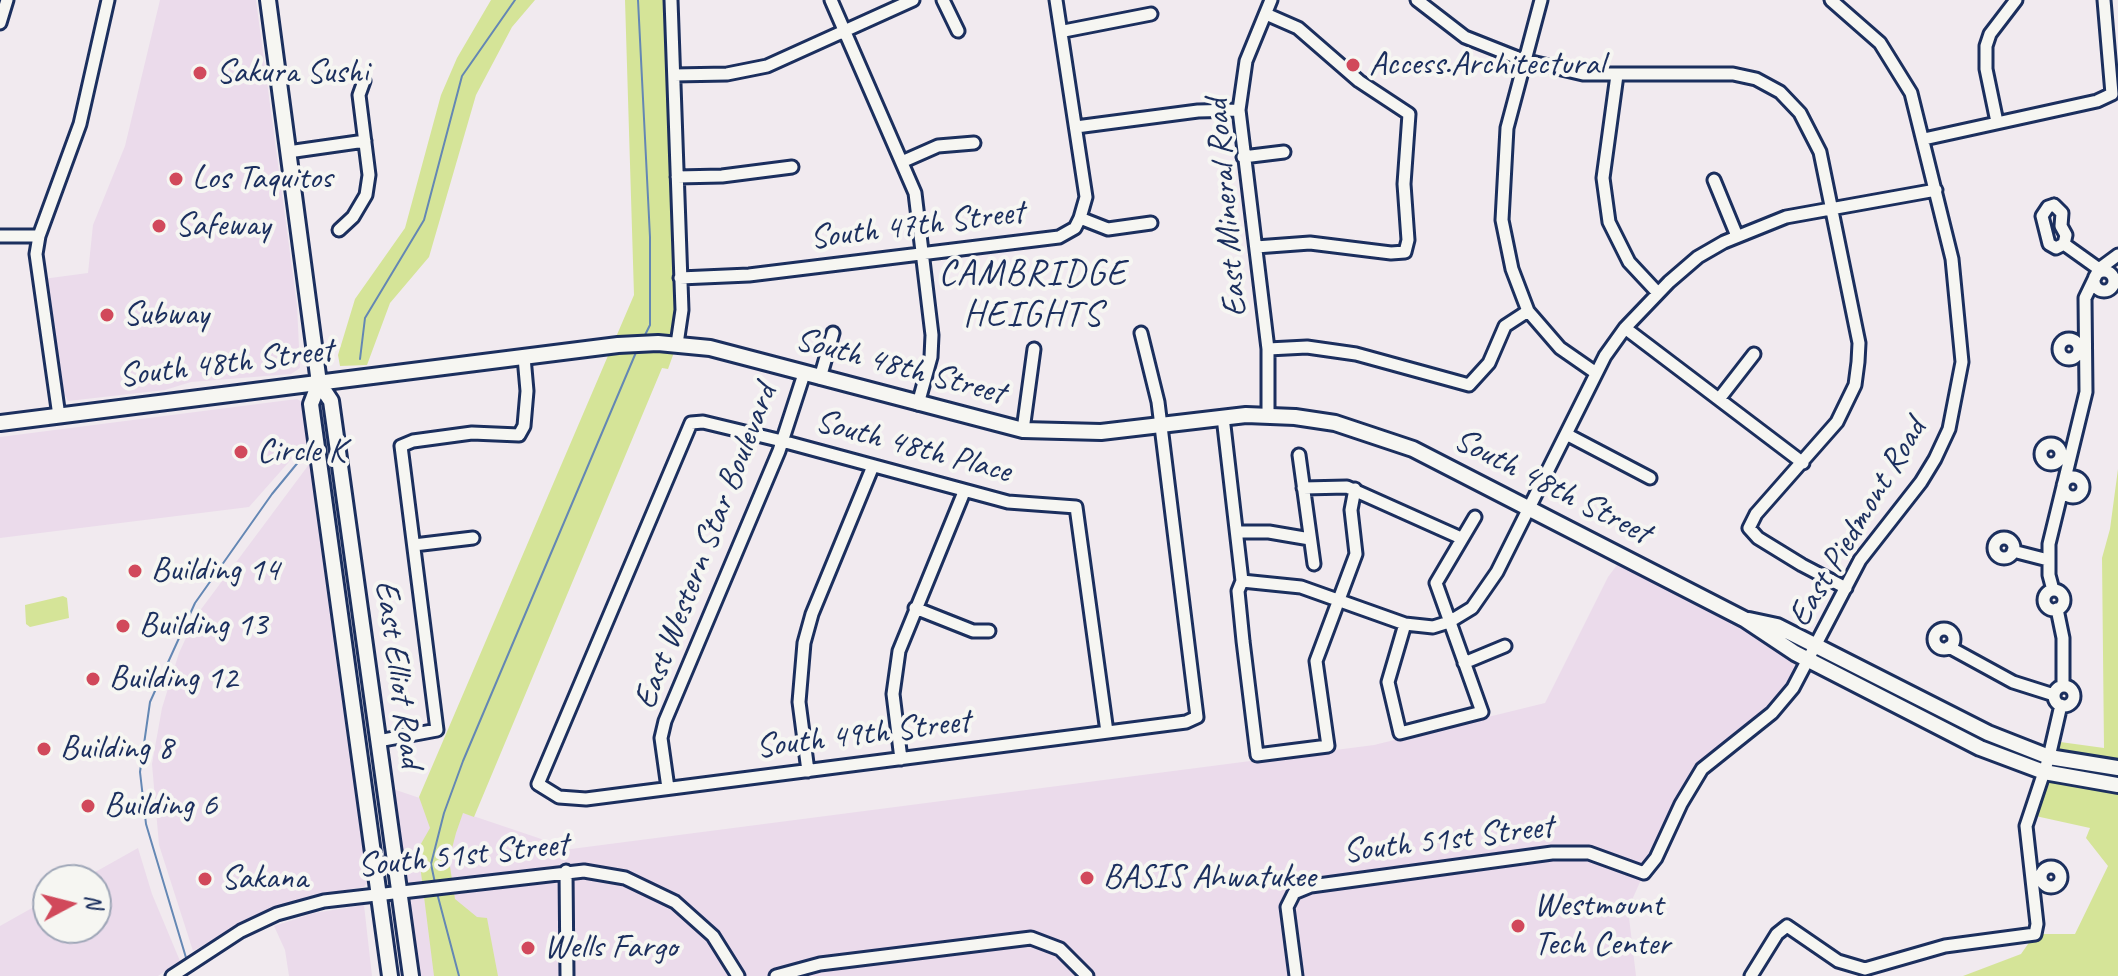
<!DOCTYPE html>
<html>
<head>
<meta charset="utf-8">
<style>
  body { margin:0 }
  #map { position:relative; width:2118px; height:976px; overflow:hidden; background:#f1eaef; font-family:Caveat,sans-serif }
  canvas { display:block }
  .north { position:absolute; left:32px; top:864px; width:80px; height:80px; box-sizing:border-box; background:#f6f6f2; border:2px solid #9ea6b7; border-radius:50%; rotate:83deg; font-size:22px; font-weight:700; line-height:32px; text-align:center; color:#1b2f5e }
  .north::after { content:''; display:block; margin:auto; width:28px; height:36px; background:#d1495b; clip-path:polygon(50% 0,100% 100%,50% 72%,0 100%) }
</style>
</head>
<body>
<div id="map">
<canvas width="2118" height="976"></canvas>
<div class="north">N</div>
</div>
<script>
const g = document.querySelector('canvas').getContext('2d');
g.lineJoin = 'round';
function fillPath(path, color) {
  g.fillStyle = color;
  g.fill(path, 'evenodd');
}
function shape(rows) {
  const path = new Path2D();
  for (const r of rows) {
    if (r.length === 3) {
      path.moveTo(r[0] + r[2], r[1]);
      path.arc(r[0], r[1], r[2], 0, 2 * Math.PI);
      continue;
    }
    path.moveTo(r[0], r[1]);
    for (let i = 2; i < r.length; i += 2) path.lineTo(r[i], r[i + 1]);
  }
  return path;
}
function stroke(path, color, width, dash) {
  g.strokeStyle = color;
  g.lineWidth = width;
  g.lineCap = dash ? 'butt' : 'round';
  g.setLineDash(dash || []);
  g.stroke(path);
}
function label(font, color, halo, rows, align = 'center') {
  g.font = font + ' Caveat,sans-serif';
  g.lineWidth = 8;
  g.setLineDash([]);
  g.textBaseline = 'middle';
  g.strokeStyle = halo;
  g.fillStyle = color;
  for (const [text, x, y, turn = 0] of rows) {
    g.save();
    g.translate(x, y);
    g.rotate((+turn || 0) * Math.PI / 180);
    g.textAlign = isNaN(turn) ? turn : align;
    if (halo) g.strokeText(text, 0, 0);
    g.fillText(text, 0, 0);
    g.restore();
  }
}
const built = shape([
  [160,0,256,0,297,305,300,368,291,374,191,382,165,390,68,401,62,391,43,279,88,273,93,225,125,146],
  [297,399,306,404,311,437,249,507,0,538,0,437],
  [314,462,370,880,364,887,309,896,260,913,193,951,159,845,152,764,162,708,179,653,196,616,310,463],
  [1623,557,1812,652,1793,688,1709,762,1644,873,1628,909,1636,976,416,976,390,788,571,849,1374,745,1545,703,1608,577],
  [138,848,152,894,180,961,158,976,0,976,0,926,48,899,48,928,96,928,96,880,81,880],
  [364,905,372,976,289,976,285,950,274,926,314,913]
]);
const green = shape([
  [491,0,535,0,512,27,476,95,429,257,390,303,367,365,340,366,338,355,355,299,405,228,441,95,457,58],
  [625,0,671,0,677,344,668,369,662,368,474,817,463,813,456,833,449,860,455,899,477,917,487,918,498,976,434,976,418,849,430,828,419,797,634,295],
  [2118,469,2118,976,1963,976,2021,954,2035,934,2075,934,2108,866,2086,838,2090,828,2031,815,2053,741,2104,748,2102,558,2110,529],
  [63,596,67,598,69,618,30,627,26,624,25,605]
]);
const stream = shape([
  [638,0,650,237,650,325,644,337],
  [360,359,365,318,424,220,462,76,515,0],
  [435,883,431,864,444,813,463,761,637,350],
  [437,893,459,976],
  [187,961,146,824,140,772,150,702,195,603,272,494,309,449]
]);
const minor = shape([
  [671,0,682,310,677,344],
  [831,0,915,193,932,335,931,357,918,404],
  [943,0,958,31],
  [1056,0,1086,197,1080,218],
  [1417,0,1465,37,1523,60,1583,74,1733,74,1756,79,1780,92,1800,113,1820,152,1859,343,1858,362,1855,385,1837,422,1756,514,1749,528,1758,538,1802,565,1846,588],
  [1541,0,1507,128,1502,220,1512,269,1528,311,1560,348,1596,373],
  [0,23,7,0],
  [1064,31,1151,14],
  [674,75,727,74,767,66,913,0],
  [1617,75,1603,178,1609,222,1629,262,1657,292],
  [1997,122,1986,69,1986,46,1990,34,2016,0],
  [1076,127,1198,111,1239,110],
  [1924,139,2097,101,2112,94,2104,0],
  [288,152,365,141],
  [1243,157,1284,152],
  [904,161,938,146,974,143],
  [677,177,722,176,792,167],
  [1714,180,1737,236],
  [2054,205,2062,213,2061,226,2066,235,2064,244,2056,248,2049,244,2042,216,2048,207,2054,205],
  [339,230,353,217,366,195,369,175,359,95,364,81],
  [0,236,39,236],
  [2064,244,2099,269],
  [1256,247,1310,243,1391,253,1405,252,1408,240,1404,184,1409,114,1359,81,1298,28,1266,14],
  [2104,281,10],
  [680,278,749,275,1059,237,1075,228,1080,218,1108,229,1151,223],
  [1625,328,1803,463],
  [2069,349,10],
  [1268,349,1307,347,1356,354,1469,385,1489,363,1505,326,1528,311],
  [820,378,833,333],
  [1719,399,1754,354],
  [1268,415,1268,349,1239,110,1246,61,1271,0],
  [59,416,36,254,39,236,80,124,108,0],
  [1223,417,1242,581,1238,591,1243,641,1257,755,1328,746,1316,661,1356,554,1351,510,1355,489],
  [1023,430,1034,349],
  [1566,434,1650,478],
  [2051,454,10],
  [1299,455,1314,564],
  [2073,487,10],
  [1303,488,1347,487,1461,538],
  [1237,532,1269,532,1310,539],
  [2004,548,10],
  [414,545,473,538],
  [2013,551,2048,560],
  [1242,581,1301,587,1405,624,1433,627,1449,622,1472,608,1497,572,1605,356,1625,328,1669,282,1698,257,1724,242,1786,217,1936,190],
  [2053,590,2049,575,2049,544,2086,392,2085,298,2099,269,2118,255],
  [2054,600,10],
  [915,608,973,631,989,631],
  [2057,609,2063,638,2063,686],
  [1405,624,1388,682,1400,733,1482,712,1436,583,1475,517],
  [1944,639,10],
  [1949,647,2013,682,2054,695],
  [1464,663,1505,646],
  [2064,696,10],
  [1107,732,1076,507,1008,502,782,441,703,422,691,423,538,784,559,797,586,799,1186,722,1197,717,1158,402,1141,333],
  [378,741,437,730,401,446,413,441,472,433,519,435,524,426,527,391,524,357],
  [901,759,893,694,899,651,964,492],
  [808,771,799,702,804,643,812,614,873,466],
  [668,788,661,738,665,721,779,451,804,374],
  [2051,877,10],
  [566,871,567,976],
  [172,976,241,931,277,914,324,901,584,871,625,878,675,902,713,936,738,976],
  [776,976,820,964,1031,938,1060,949,1087,976],
  [1296,976,1287,907,1294,893,1311,886,1552,853,1589,853,1644,873,1656,858,1681,804,1702,769,1772,713,1793,688,1860,560,1921,482,1935,459,1949,429,1962,362,1952,259,1911,93,1880,43,1831,0],
  [1751,976,1777,934,1787,926,1838,961,1865,969,1945,946,2035,934,2037,924,2026,826,2049,757,2061,705]
]);
const major = shape([
  [268,0,319,383,331,401,411,976],
  [319,383,311,404,390,976],
  [0,423,618,345,658,343,710,348,1023,430,1101,432,1246,415,1295,417,1335,423,1413,449,1744,619,1795,653,1980,748,2044,772,2118,785],
  [1749,620,1777,626,1988,733,2049,757,2118,768]
]);
const markers = [
  [1353,65,8,"#d1495b"],
  [200,73,8,"#d1495b"],
  [176,179,8,"#d1495b"],
  [159,226,8,"#d1495b"],
  [107,315,8,"#d1495b"],
  [241,452,8,"#d1495b"],
  [135,571,8,"#d1495b"],
  [123,626,8,"#d1495b"],
  [93,679,8,"#d1495b"],
  [44,749,8,"#d1495b"],
  [88,806,8,"#d1495b"],
  [1087,878,8,"#d1495b"],
  [205,879,8,"#d1495b"],
  [1518,926,8,"#d1495b"],
  [528,948,8,"#d1495b"]
];
const poiNames = [
  ["Access.Architectural",1369,65],
  ["Sakura Sushi",216,73],
  ["Los Taquitos",192,179],
  ["Safeway",175,226],
  ["Subway",123,315],
  ["Circle K",257,452],
  ["Building 14",151,571],
  ["Building 13",139,626],
  ["Building 12",109,679],
  ["Building 8",60,749],
  ["Building 6",104,806],
  ["BASIS Ahwatukee",1103,878],
  ["Sakana",221,879],
  ["Westmount",1534,906],
  ["Tech Center",1534,945],
  ["Wells Fargo",544,948]
];
const streetNames = [
  ["East Mineral Road",1227,208,-95],
  ["South 47th Street",917,226,-7],
  ["South 48th Street",226,364,-7],
  ["South 48th Street",900,367,15],
  ["South 48th Place",913,447,15],
  ["South 48th Street",1552,487,27],
  ["East Piedmont Road",1858,523,-59],
  ["East Western Star Boulevard",706,547,-69],
  ["East Elliot Road",398,674,82],
  ["South 49th Street",863,735,-7],
  ["South 51st Street",1448,840,-7],
  ["South 51st Street",463,856,-6]
];
const neighbourhoodNames = [
  ["CAMBRIDGE",1033,275],
  ["HEIGHTS",1033,316]
];
fillPath(built, '#ebdbeb');
fillPath(green, '#d5e498');
stroke(stream, '#6487b4', 2);
stroke(minor, '#1b2f5e', 17);
stroke(major, '#1b2f5e', 20);
stroke(minor, '#f6f6f2', 11);
stroke(major, '#f6f6f2', 14);
for (const [x, y, r, color] of markers) {
  const dot = new Path2D();
  dot.arc(x, y, r, 0, 2 * Math.PI);
  g.fillStyle = color;
  g.fill(dot);
  stroke(dot, '#f6f6f2', 3);
}
label('34px', '#1b2f5e', '#f6f6f2', poiNames, 'left');
label('34px', '#1b2f5e', '#f6f6f2', streetNames);
g.letterSpacing = '2px';
label('36px', '#1b2f5e', '#f6f6f2', neighbourhoodNames);
g.letterSpacing = '0px';
</script>
</body>
</html>
